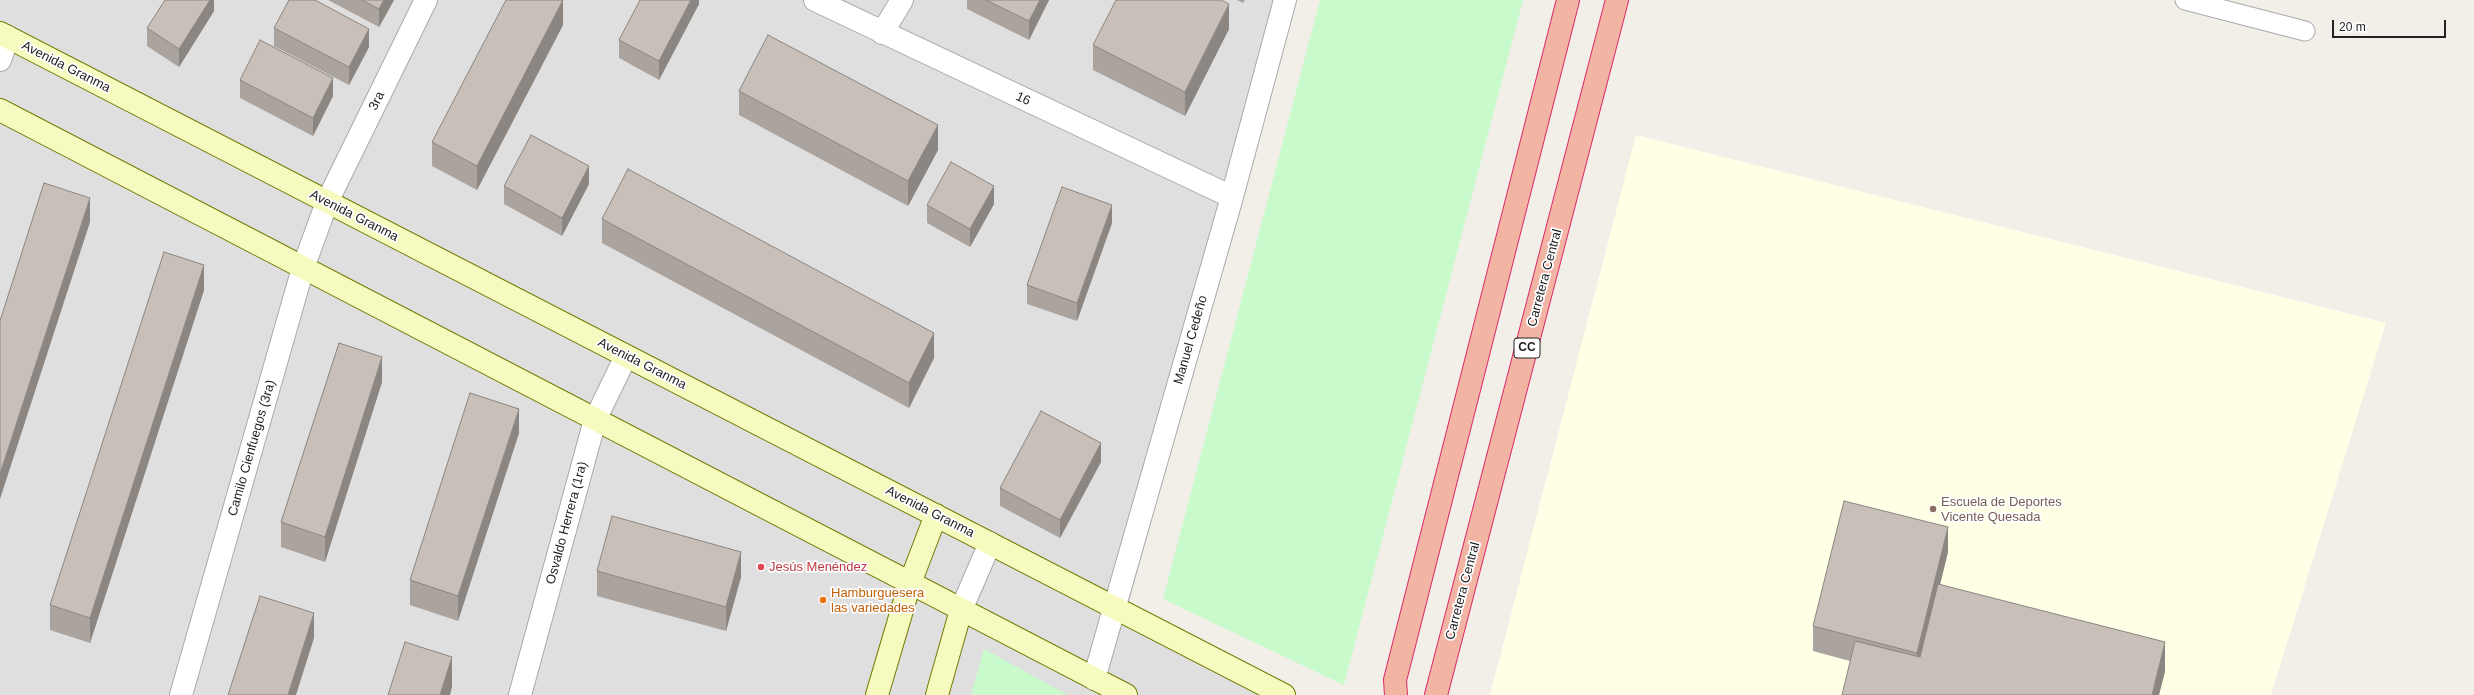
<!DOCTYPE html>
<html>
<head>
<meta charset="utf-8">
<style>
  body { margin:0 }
  #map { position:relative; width:2474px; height:695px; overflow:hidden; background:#f2efe9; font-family:Helvetica,sans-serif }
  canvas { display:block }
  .scale { position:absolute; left:2332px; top:20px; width:114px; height:18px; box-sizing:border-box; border:2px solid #222; border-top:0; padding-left:5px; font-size:12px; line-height:14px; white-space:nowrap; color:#222; -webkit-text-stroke:3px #fff; paint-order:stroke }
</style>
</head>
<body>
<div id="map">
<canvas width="2474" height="695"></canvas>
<div class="scale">20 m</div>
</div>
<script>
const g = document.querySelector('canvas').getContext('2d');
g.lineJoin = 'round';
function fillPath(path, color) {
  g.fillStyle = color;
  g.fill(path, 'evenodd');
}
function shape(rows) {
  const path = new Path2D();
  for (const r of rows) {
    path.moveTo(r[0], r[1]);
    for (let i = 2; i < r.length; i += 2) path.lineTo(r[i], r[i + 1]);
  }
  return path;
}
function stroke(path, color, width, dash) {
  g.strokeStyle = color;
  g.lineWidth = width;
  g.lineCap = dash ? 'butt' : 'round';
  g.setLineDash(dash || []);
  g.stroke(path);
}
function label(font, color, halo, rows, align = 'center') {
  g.font = font + ' Helvetica,sans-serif';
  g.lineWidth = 3.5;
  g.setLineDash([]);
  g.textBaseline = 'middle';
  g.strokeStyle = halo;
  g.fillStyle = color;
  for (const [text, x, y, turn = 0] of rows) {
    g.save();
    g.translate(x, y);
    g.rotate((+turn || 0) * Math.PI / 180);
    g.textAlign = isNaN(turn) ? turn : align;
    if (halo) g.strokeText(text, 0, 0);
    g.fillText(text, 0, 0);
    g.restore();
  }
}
const residential = shape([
  [0,0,1293,0,1126,614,1276,695,0,695]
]);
const education = shape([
  [1636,135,2386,323,2271,695,1490,695]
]);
const park = shape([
  [1320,0,1523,0,1344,685,1163,599],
  [984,649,1068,695,971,695]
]);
const service = shape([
  [2185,0,2305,31]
]);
const minor = shape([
  [815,0,1232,197],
  [882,33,902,0],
  [0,60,8,37],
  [1094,679,1232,197,1285,0],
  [181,695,303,268,327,202,426,0],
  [520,695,595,420,626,356]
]);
const tertiary = shape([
  [961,610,990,543]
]);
const secondary = shape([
  [0,33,1284,695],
  [0,110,1126,695],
  [877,695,910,583,936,515],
  [937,695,961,610]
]);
const trunk = shape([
  [1396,695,1395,680,1568,0],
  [1436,695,1617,0]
]);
const wall = shape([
  [214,0,214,11,179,67,147,46,147,28],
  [328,0,394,0,379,27],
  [699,0,699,4,659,80,619,58,619,40],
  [967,0,1049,0,1029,40,967,9],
  [1237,0,1245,0,1243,3],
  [563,25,477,190,432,166,432,142],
  [274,28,369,47,349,85,274,46],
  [1229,29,1185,116,1093,70,1093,45],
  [240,80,333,96,313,136,240,98],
  [739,91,938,150,908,206,739,115],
  [589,184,562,236,504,204,504,186],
  [994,204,970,247,927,223,927,205],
  [602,219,934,358,909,408,602,243],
  [1112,223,1077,321,1027,304,1027,285],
  [204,290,90,643,50,630,50,605],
  [382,382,325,562,281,547,281,522],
  [519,433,458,621,410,605,410,580],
  [1101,462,1060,538,1000,506,1000,488],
  [1948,552,1940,584,2165,672,1850,661,1813,651,1813,626],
  [597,571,741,577,726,631,597,596]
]);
const shadedWall = shape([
  [210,0,214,0,214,11,179,67,179,49],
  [384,0,394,0,379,27,379,9],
  [563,0,563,25,477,190,477,166],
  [691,0,699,0,699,4,659,80,659,61],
  [1040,0,1049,0,1029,40,1029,21],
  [1229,4,1229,29,1185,116,1185,92],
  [369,29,369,47,349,85,349,67],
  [333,78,333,96,313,136,313,118],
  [938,125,938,150,908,206,908,181],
  [589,166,589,184,562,236,562,218],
  [994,186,994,204,970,247,970,229],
  [90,198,90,222,0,499,0,474],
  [1112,205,1112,223,1077,321,1077,303],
  [204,265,204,290,90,643,90,618],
  [934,333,934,358,909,408,909,383],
  [382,357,382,382,325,562,325,537],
  [519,409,519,433,458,621,458,596],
  [1101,443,1101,462,1060,538,1060,520],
  [1948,527,1948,552,1917,678,1917,653],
  [741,552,741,577,726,631,726,607],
  [314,613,314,638,296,695,288,695],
  [2165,642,2165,672,2159,695,2152,695],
  [452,657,452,687,450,695,440,695]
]);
const building = shape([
  [165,0,210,0,179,49,147,28,165,0],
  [289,0,315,0,369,29,349,67,274,28,289,0],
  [362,0,384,0,379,9,362,0],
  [506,0,563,0,477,166,432,142,506,0],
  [640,0,691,0,659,61,619,40,640,0],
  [986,0,1040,0,1029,21,986,0],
  [1116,0,1221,0,1229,4,1185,92,1093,45,1116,0],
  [768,35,938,125,908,181,739,91,768,35],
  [260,40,333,78,313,118,240,80,260,40],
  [531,135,589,166,562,218,504,186,531,135],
  [951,162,994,186,970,229,927,205,951,162],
  [628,169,934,333,909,383,602,219,628,169],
  [44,183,90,198,0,474,0,321,44,183],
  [1062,187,1112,205,1077,303,1027,285,1062,187],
  [164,252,204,265,90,618,50,605,164,252],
  [339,343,382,357,325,537,281,522,339,343],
  [470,393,519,409,458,596,410,580,470,393],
  [1041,411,1101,443,1060,520,1000,488,1041,411],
  [1844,501,1948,527,1917,653,1813,626,1844,501],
  [612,516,741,552,726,607,597,571,612,516],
  [1938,584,2165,642,2152,695,1842,695,1855,641,1920,657,1938,584],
  [260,596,314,613,288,695,228,695,260,596],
  [405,642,452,657,440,695,388,695,405,642]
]);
const markers = [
  [1933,509,4,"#8d6e63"],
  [761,567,4,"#e0444e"],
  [823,600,4,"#e8710a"]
];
const shields = [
  [1527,348,26]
];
const shieldNames = [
  ["CC",1527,348]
];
const streetNames = [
  ["Avenida Granma",66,67,27],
  ["16",1023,99,25],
  ["3ra",377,101,-64],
  ["Avenida Granma",354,216,27],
  ["Carretera Central",1545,278,-75],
  ["Manuel Cedeño",1191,340,-74],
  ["Avenida Granma",642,364,27],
  ["Camilo Cienfuegos (3ra)",252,448,-74],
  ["Avenida Granma",930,512,27],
  ["Osvaldo Herrera (1ra)",567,523,-75],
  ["Carretera Central",1463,591,-75]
];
const educationNames = [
  ["Escuela de Deportes",1941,502],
  ["Vicente Quesada",1941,517]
];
const healthNames = [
  ["Jesús Menéndez",769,567]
];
const foodNames = [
  ["Hamburguesera",831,593],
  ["las variedades",831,608]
];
fillPath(residential, '#e0dfdf');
fillPath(education, '#ffffe5');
fillPath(park, '#c8facc');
stroke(service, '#a9a9a9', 21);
stroke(minor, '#a9a9a9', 24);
stroke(tertiary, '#a9a9a9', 24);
stroke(secondary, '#707d05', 24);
stroke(trunk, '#dc2a67', 24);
stroke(service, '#fff', 19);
stroke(minor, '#fff', 22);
stroke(tertiary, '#fff', 22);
stroke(secondary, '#f7fabf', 22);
stroke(trunk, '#f2b4a3', 22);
fillPath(wall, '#aba49e');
fillPath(shadedWall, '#8b8681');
fillPath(building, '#c7bfb8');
stroke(building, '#8b8681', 1);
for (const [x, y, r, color] of markers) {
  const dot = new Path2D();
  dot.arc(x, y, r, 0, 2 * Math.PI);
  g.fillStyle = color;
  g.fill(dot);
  stroke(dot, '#fff', 1.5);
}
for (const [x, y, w] of shields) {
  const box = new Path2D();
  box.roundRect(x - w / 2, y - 10, w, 20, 3);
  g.fillStyle = '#fff';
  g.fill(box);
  stroke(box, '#222', 1);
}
label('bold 12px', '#222', null, shieldNames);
label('13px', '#222', '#fff', streetNames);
label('13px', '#785e54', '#fff', educationNames, 'left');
label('13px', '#be3a42', '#fff', healthNames, 'left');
label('13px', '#c56008', '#fff', foodNames, 'left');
</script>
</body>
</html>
